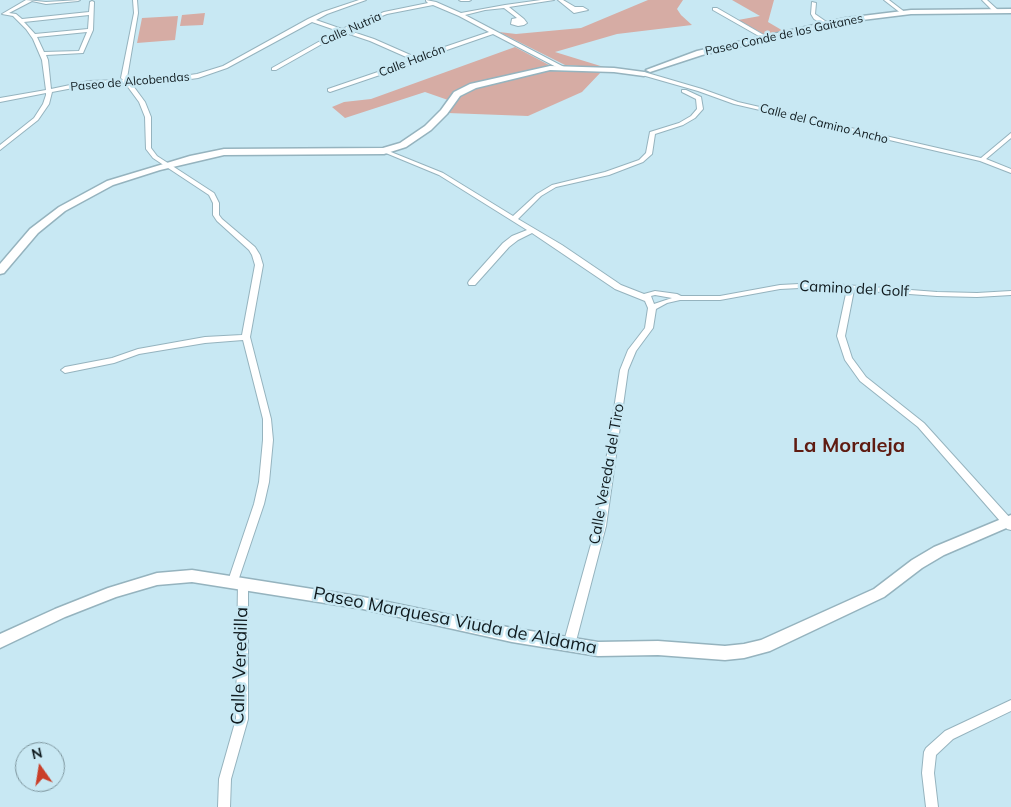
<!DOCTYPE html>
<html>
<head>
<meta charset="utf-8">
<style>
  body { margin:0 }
  #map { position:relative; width:1011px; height:807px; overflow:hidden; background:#c8e8f3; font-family:Mulish,sans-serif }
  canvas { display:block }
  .north { position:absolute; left:15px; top:742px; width:50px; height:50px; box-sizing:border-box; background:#c8e8f3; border:1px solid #7e969e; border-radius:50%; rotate:347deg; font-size:14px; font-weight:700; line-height:20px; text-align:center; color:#101b1f }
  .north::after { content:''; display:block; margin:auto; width:18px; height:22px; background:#c93e28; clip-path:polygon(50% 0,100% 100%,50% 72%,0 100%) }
</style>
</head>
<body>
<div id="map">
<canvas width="1011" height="807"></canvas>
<div class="north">N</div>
</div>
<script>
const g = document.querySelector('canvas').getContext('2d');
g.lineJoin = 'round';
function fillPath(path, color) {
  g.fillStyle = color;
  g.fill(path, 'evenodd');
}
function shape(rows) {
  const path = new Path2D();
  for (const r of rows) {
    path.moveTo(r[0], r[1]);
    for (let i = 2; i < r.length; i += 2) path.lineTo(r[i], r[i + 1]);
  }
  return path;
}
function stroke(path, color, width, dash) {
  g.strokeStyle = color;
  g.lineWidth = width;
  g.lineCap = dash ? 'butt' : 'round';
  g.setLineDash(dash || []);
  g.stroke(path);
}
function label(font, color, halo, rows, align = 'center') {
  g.font = font + ' Mulish,sans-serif';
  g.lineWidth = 5;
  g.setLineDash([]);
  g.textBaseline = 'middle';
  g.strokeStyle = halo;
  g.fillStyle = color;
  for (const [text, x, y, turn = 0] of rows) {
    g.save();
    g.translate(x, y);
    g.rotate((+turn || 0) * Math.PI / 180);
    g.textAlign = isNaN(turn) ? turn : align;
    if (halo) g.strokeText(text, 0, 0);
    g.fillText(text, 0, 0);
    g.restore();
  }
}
const green = shape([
  [648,0,683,0,677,9,681,15,692,25,617,34,555,52,607,68,565,65,499,32,516,34,581,28],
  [732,0,774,0,768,22,785,32,767,36,738,20,760,16],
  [205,13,203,25,180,26,182,15],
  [178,16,175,40,137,43,142,18],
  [515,47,549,65,465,86,454,93,448,100,425,92,345,118,332,107,344,102,371,99],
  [547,70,602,71,582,92,528,116,448,113,460,95,476,88]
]);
const street = shape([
  [26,0,46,2,80,0,78,1,46,4,32,1,9,13,16,14,22,19,89,12,90,2,92,1,94,2,93,30,83,53,46,55,48,60,51,89,89,81,123,80,121,78,134,13,133,0,137,0,138,13,127,78,128,80,169,78,197,74,223,66,308,19,323,12,359,0,366,0,327,14,316,20,342,29,384,12,428,3,426,1,426,0,436,2,461,13,505,5,541,0,554,0,509,7,524,19,527,23,524,25,518,26,511,24,512,19,517,18,504,8,485,10,465,15,564,67,564,69,562,70,493,34,418,60,418,62,330,92,328,91,328,89,413,60,370,41,343,32,276,70,272,70,272,68,338,31,312,22,227,68,198,78,169,82,131,83,145,102,151,117,151,148,157,156,214,193,219,203,219,215,222,219,255,247,260,255,263,265,250,337,271,419,273,440,269,482,264,504,237,584,233,585,229,584,228,581,254,504,259,482,263,440,263,419,243,340,205,343,139,354,114,363,65,373,61,370,65,367,112,358,138,349,205,337,242,335,255,265,252,255,249,250,217,221,213,215,213,203,209,195,153,158,146,149,145,117,139,102,125,83,89,85,52,92,49,104,38,120,0,150,0,145,34,118,43,104,46,95,46,93,0,102,0,98,46,90,42,60,33,39,26,29,13,16,2,14,26,0],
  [433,5,459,16,489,32,415,57,374,39,347,30,387,14,433,5],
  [89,15,88,29,35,34,24,22,89,15],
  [87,32,79,51,44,52,37,37,87,32],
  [459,0,471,0,469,1,461,1,459,0],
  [558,0,563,0,575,7,583,7,588,10,574,13,558,0],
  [884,0,889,0,906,13,902,14,884,0],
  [982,0,987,0,999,11,999,13,995,13,982,0],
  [812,2,816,3,815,14,828,23,828,25,824,25,814,19,811,14,812,2],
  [713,8,717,8,769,38,764,39,713,10,713,8],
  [644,72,702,89,738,102,981,158,1011,133,1011,138,986,159,1011,169,1011,173,980,161,734,104,698,91,642,75,642,73,644,72],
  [682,90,686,90,701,97,703,109,695,118,683,125,655,134,652,154,643,162,609,175,556,187,541,196,518,219,562,245,621,285,644,294,655,291,677,294,681,296,720,296,780,285,819,283,937,292,977,293,1011,291,1011,295,977,297,937,296,854,290,845,336,852,358,866,377,924,423,1011,519,1011,530,1007,529,918,427,860,381,845,360,837,336,847,289,819,287,780,289,720,300,680,300,667,303,656,309,653,328,636,351,628,370,606,526,575,645,573,648,569,650,565,648,563,645,596,526,620,370,628,350,645,328,648,308,645,301,615,289,532,233,518,240,509,247,475,285,469,285,468,283,469,281,503,243,512,236,527,230,439,175,381,151,386,150,443,173,513,216,537,194,552,185,605,172,639,160,646,153,650,132,679,123,691,116,697,109,696,99,682,92,682,90],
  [655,295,672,298,654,304,651,296,655,295],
  [243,579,247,580,248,583,248,719,231,779,230,807,218,807,219,779,236,719,238,583,239,580,243,579],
  [1011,700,1011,711,953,739,936,755,934,773,938,807,926,807,922,773,924,752,926,748,945,731,1011,700]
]);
const secondary = shape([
  [1011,9,1011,13,911,14,846,22,702,55,650,72,646,70,697,51,846,18,911,10,1011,9],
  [550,66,614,68,644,72,648,74,644,76,614,72,550,70,476,88,460,96,447,114,431,130,406,147,384,154,224,155,160,170,113,185,65,211,38,233,4,273,0,274,0,264,30,229,59,207,107,181,190,156,224,149,383,148,400,143,425,126,441,110,454,92,470,84,550,66],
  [1011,515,1011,526,944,555,922,568,884,597,770,651,744,658,725,660,658,655,598,656,512,642,363,609,192,582,157,585,116,597,65,617,0,648,0,634,55,609,108,588,157,573,192,570,363,597,512,628,598,642,658,641,725,646,744,644,761,640,874,589,912,560,934,547,1011,515]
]);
const farStreetnames = [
  ["Calle Nutria",351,29,-24],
  ["Paseo Conde de los Gaitanes",784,35,-12],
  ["Calle Halcón",412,61,-21],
  ["Paseo de Alcobendas",130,82,-5],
  ["Calle del Camino Ancho",824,124,14]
];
const streetNames = [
  ["Camino del Golf",854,289,3],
  ["Calle Vereda del Tiro",607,474,-80]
];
const nearStreetnames = [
  ["Paseo Marquesa Viuda de Aldama",455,621,11],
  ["Calle Veredilla",240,666,-88]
];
const districtNames = [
  ["La Moraleja",849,446]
];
fillPath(green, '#d6aca4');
stroke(street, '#95b3be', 2);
stroke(secondary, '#95b3be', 3);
fillPath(street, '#fff');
fillPath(secondary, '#fff');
label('12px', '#101b1f', '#c8e8f3', farStreetnames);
label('15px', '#101b1f', '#c8e8f3', streetNames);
label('18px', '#101b1f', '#c8e8f3', nearStreetnames);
label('bold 20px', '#5f1b11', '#c8e8f3', districtNames);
</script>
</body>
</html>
